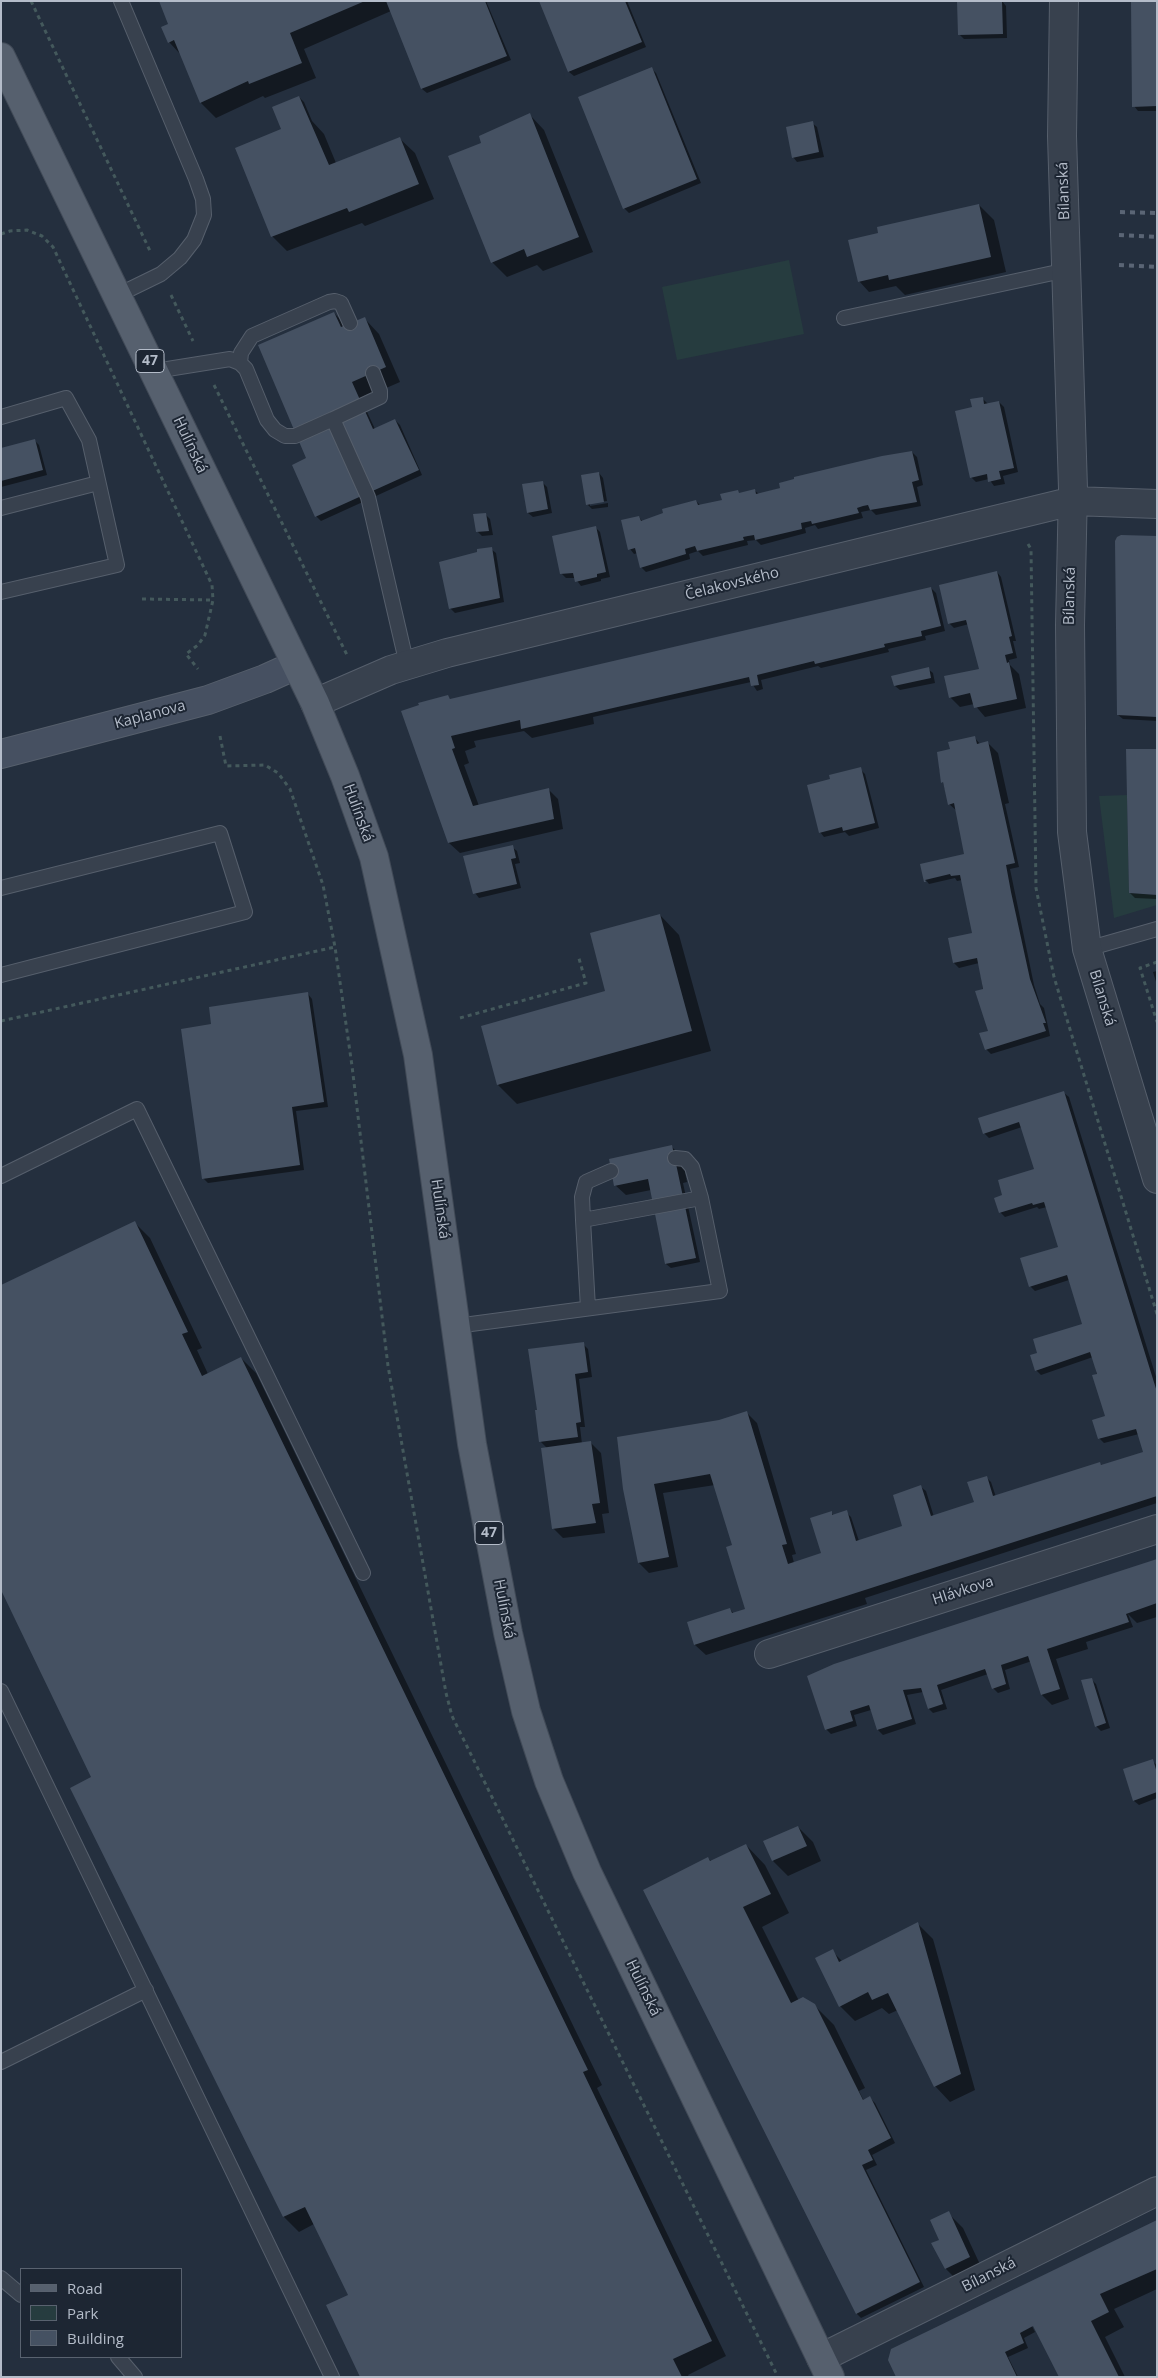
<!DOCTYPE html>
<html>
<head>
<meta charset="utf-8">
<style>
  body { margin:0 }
  #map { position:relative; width:1158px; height:2378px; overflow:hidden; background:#242f3e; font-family:"Open Sans",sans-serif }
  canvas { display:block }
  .frame { position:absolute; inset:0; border:2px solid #b4bcc9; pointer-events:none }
  .legend { position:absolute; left:20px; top:2268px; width:162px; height:90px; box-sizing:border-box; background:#1d2633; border:1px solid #59626f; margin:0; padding:6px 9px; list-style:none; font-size:15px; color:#b4bcc9 }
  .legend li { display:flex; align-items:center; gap:10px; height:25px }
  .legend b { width:25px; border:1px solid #59626f }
</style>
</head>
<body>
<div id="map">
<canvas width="1158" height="2378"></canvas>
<div class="frame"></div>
<ul class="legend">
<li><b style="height:6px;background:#56606e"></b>Road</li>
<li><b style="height:14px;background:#263c3f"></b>Park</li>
<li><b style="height:14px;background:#455162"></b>Building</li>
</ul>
</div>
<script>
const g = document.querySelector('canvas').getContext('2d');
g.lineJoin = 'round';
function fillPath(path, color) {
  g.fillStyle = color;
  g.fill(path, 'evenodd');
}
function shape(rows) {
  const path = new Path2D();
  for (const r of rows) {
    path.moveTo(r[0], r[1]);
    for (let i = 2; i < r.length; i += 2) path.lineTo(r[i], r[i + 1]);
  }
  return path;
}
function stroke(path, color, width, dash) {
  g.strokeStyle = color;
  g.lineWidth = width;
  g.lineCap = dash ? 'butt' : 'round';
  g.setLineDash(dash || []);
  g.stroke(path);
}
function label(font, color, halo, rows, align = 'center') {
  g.font = font + ' "Open Sans",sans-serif';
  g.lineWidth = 4;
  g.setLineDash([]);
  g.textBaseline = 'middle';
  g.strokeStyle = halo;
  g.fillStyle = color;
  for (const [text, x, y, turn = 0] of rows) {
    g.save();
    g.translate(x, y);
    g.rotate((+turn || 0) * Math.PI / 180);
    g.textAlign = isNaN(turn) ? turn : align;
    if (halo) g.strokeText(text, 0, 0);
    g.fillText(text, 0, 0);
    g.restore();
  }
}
const green = shape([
  [789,260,804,334,677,360,662,287],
  [1127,795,1129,893,1157,895,1157,905,1114,918,1099,796]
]);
const shadow = shape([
  [161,1,486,1,511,60,427,93,422,89,391,11,304,49,316,78,265,98,263,96,216,118,201,103,182,56,169,42,170,25],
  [540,1,627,1,646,47,574,76,569,72],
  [1002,1,1006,6,1007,38,964,39,959,34],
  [1157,1,1157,111,1138,111,1134,106],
  [651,68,656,73,701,183,629,213,624,208],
  [299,97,304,102,312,121,324,134,336,163,399,138,415,153,434,199,365,226,362,223,287,251,272,236,283,130],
  [529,114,544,130,593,252,543,271,537,265,507,277,492,262,483,144],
  [812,123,817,127,824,157,797,162,793,157],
  [979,205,994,220,1006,272,905,295,896,286,869,292,859,281],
  [334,313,347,326,364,318,379,334,400,382,361,399,375,429,395,420,400,425,422,475,321,521,316,516,308,459],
  [982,398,988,404,999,402,1004,407,1018,472,1003,476,1005,484,994,486,989,479,976,482,971,477,974,408],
  [35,441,39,445,47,475,1,487,1,450],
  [912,452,917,457,923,485,917,487,921,506,876,515,871,510,861,512,863,518,818,529,815,525,805,528,806,533,761,545,756,540,747,541,748,545,703,556,698,551,689,554,690,559,646,572,641,567,638,553,634,554,630,549,639,517,643,522,696,501,701,506,723,501,754,490,759,494],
  [599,473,603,478,607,501,590,503,590,506,608,503,608,507,592,509,587,504],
  [542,482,547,487,552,513,533,517,528,513],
  [485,514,490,519,493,535,482,536,477,531],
  [596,528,600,532,610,577,601,579,601,581,581,586,575,578,566,578,561,573],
  [1157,538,1157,721,1123,719,1118,715],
  [491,549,496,553,504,602,455,613,450,608],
  [997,572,1001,577,1016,641,1013,641,1017,658,1009,660,1010,665,1019,674,1026,708,985,717,974,704,960,707,950,697,980,669,969,624,954,628,949,623],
  [931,588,936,593,945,631,925,636,926,640,888,649,889,652,821,668,818,666,761,680,763,689,757,691,751,682,593,717,594,724,532,738,524,731,474,741,476,747,465,751,469,763,464,765,479,806,548,789,558,799,563,829,460,853,449,843,403,712,448,696,451,700],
  [928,669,933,673,935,683,900,690,895,686],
  [975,738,980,744,988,743,998,753,1009,803,1005,804,1019,867,1010,869,1034,985,1040,1004,1044,1008,1050,1036,991,1054,986,1049,989,1032,979,963,959,968,954,963,949,939,973,934,962,880,957,881,955,878,929,884,925,879,965,855,957,811,949,804,939,768,942,768,952,750],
  [1157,750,1157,899,1135,898,1130,893],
  [860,769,865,774,879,828,849,836,845,832,824,837,820,832,832,780],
  [512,847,517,851,520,863,515,864,521,888,479,898,475,893],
  [660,915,679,935,711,1051,517,1104,498,1085,607,992],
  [1157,971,1157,985,1153,972],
  [308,994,312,999,328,1107,296,1111,304,1170,208,1183,203,1178,213,1025],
  [1064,1093,1069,1097,1157,1380,1157,1503,865,1598,867,1604,706,1655,695,1645,689,1623,730,1609,734,1614,747,1610,734,1546,715,1485,663,1493,678,1567,649,1573,639,1563,624,1488,719,1422,747,1413,757,1423,796,1554,792,1555,794,1563,823,1553,831,1513,834,1516,846,1512,851,1517,859,1541,904,1526,921,1487,926,1491,934,1517,975,1503,986,1477,991,1482,996,1497,1099,1463,1103,1466,1145,1452,1139,1434,1104,1443,1099,1438,1106,1416,1093,1357,1041,1375,1036,1370,1083,1325,1069,1280,1035,1291,1030,1286,1060,1248,1047,1207,1039,1209,1037,1207,1005,1217,1000,1212,1003,1196,1035,1170,1022,1127,989,1138,984,1133],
  [672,1147,682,1157,687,1182,683,1183,700,1262,671,1268,666,1264,651,1190,626,1195,615,1185],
  [135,1223,150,1238,202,1348,197,1350,208,1374,241,1358,256,1373,602,2085,597,2088,726,2356,688,2375,689,2377,362,2377,349,2295,314,2224,299,2232,284,2217,92,1778],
  [583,1344,588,1349,592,1377,579,1379,585,1427,580,1427,582,1444,591,1443,601,1453,609,1513,602,1514,605,1533,563,1538,553,1528,547,1448,541,1442],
  [1157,1560,1157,1617,1137,1623,1128,1614,1133,1627,1086,1642,1088,1649,1056,1659,1069,1699,1052,1705,1042,1695,1032,1661,1005,1670,1010,1689,998,1693,993,1688,988,1674,941,1690,947,1709,933,1713,929,1709,923,1692,907,1695,916,1724,883,1735,878,1730,871,1710,854,1715,857,1726,831,1734,826,1729,808,1676],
  [1091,1679,1096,1684,1110,1728,1101,1731,1096,1726],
  [1152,1761,1157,1765,1157,1798,1139,1805,1134,1801,1124,1769],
  [798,1827,813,1842,821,1861,788,1876,773,1861],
  [746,1845,765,1865,789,1913,762,1927,799,2001,814,2005,834,2025,865,2088,859,2091,864,2101,870,2098,875,2103,895,2143,872,2155,877,2165,866,2170,924,2287,861,2318,857,2314,708,1858,712,1862],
  [918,1924,933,1939,975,2090,950,2102,935,2086,898,2010,889,2014,882,2008,855,2021,840,2006,832,1951,843,1962],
  [948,2213,963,2228,984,2273,961,2284,946,2269,933,2244,941,2240],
  [1157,2222,1157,2289,1114,2309,1124,2327,1105,2337,1125,2377,1060,2377,1019,2295,1016,2295,1035,2332,1024,2338,1028,2348,1008,2357,1018,2377,898,2377,889,2360,892,2350]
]);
const building = shape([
  [159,1,365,1,290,33,302,63,249,84,248,81,200,103,174,40,168,43,161,27,168,24],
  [386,1,485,1,507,56,421,89],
  [539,1,625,1,642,42,568,72],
  [957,1,1002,1,1003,34,958,35],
  [1131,1,1157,1,1157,106,1132,107],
  [652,67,697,179,623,209,578,97],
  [299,96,329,165,400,137,419,184,349,212,347,208,271,237,235,148,281,129,272,107],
  [530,113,579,237,527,257,524,249,491,263,448,156,481,143,479,136],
  [813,121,819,152,792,158,786,127],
  [979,204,991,257,889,280,888,275,858,282,848,240,878,233,877,227],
  [334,312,341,327,365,317,386,367,352,382,373,429,395,419,419,470,315,517,292,465,306,458,258,345],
  [983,397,984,404,999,401,1014,468,999,471,1001,479,988,482,987,474,970,478,955,411,972,407,970,399],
  [35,439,43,470,1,481,1,448],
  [912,451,919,480,912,482,917,502,870,510,868,505,863,506,857,508,859,513,812,524,811,521,801,523,802,529,755,540,754,535,748,536,743,537,744,540,697,551,695,546,685,549,686,554,640,568,635,548,628,550,621,520,639,516,641,521,663,513,662,509,696,500,698,505,722,500,720,494,738,490,739,493,755,489,756,494,780,488,779,483,794,479,794,477,882,456],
  [599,472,604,502,586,505,581,475],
  [543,481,548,509,527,513,522,484],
  [486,513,489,531,476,532,473,514],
  [596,526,606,572,597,574,597,577,575,582,573,573,560,574,552,536],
  [1121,535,1157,536,1157,717,1117,715,1115,541,1117,537],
  [492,547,500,598,449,609,439,562,477,552,477,549],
  [997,571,1012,636,1009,637,1013,653,1005,655,1007,663,1009,662,1017,699,974,708,970,693,949,698,944,676,979,669,966,620,948,624,939,585],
  [931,587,941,626,921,631,922,636,884,644,885,647,815,664,814,661,757,675,759,685,751,686,749,677,521,729,520,720,451,736,455,748,452,749,473,806,549,788,554,819,448,843,401,711,419,705,418,703,448,695,450,699],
  [929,667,931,678,894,686,891,676],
  [975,736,977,744,988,741,1015,863,1006,865,1011,892,1030,979,1046,1023,1043,1023,1046,1031,985,1050,979,1033,988,1031,975,991,983,989,977,958,953,963,948,938,972,933,960,875,951,876,950,874,925,880,926,882,924,882,920,864,964,854,954,803,948,805,943,782,941,783,937,752,950,749,948,742],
  [1126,749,1157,749,1157,895,1129,893],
  [861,767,875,823,843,831,842,827,819,833,807,785,830,779,829,775],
  [513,845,516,858,511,859,517,884,473,894,463,856],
  [660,914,692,1031,497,1085,481,1026,605,991,590,933],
  [308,992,324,1102,292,1107,300,1165,202,1179,181,1029,211,1024,209,1007],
  [1064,1091,1157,1392,1157,1496,694,1645,687,1622,730,1608,732,1613,745,1609,726,1547,732,1545,710,1474,654,1484,669,1557,638,1563,623,1489,617,1437,719,1420,747,1411,787,1544,782,1545,788,1564,821,1553,810,1518,832,1511,832,1515,847,1510,856,1541,902,1526,893,1495,921,1485,931,1516,974,1502,967,1482,987,1476,993,1496,1100,1462,1101,1465,1143,1452,1136,1429,1098,1439,1092,1420,1105,1416,1092,1375,1097,1374,1090,1352,1035,1371,1030,1355,1037,1353,1033,1339,1082,1324,1067,1275,1029,1287,1020,1258,1058,1247,1044,1202,1033,1205,1032,1203,999,1213,994,1198,1002,1195,998,1180,1034,1169,1019,1122,983,1134,978,1118],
  [672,1145,696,1258,665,1264,648,1179,614,1186,609,1159],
  [135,1221,188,1332,182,1334,202,1376,241,1357,588,2070,583,2072,712,2341,673,2359,682,2377,360,2377,326,2305,348,2295,305,2207,283,2217,70,1788,91,1777,1,1590,1,1285],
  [584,1342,588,1372,575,1374,581,1422,576,1423,578,1437,539,1442,535,1410,537,1410,528,1349],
  [591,1441,600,1503,592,1504,596,1523,552,1529,541,1448],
  [1157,1559,1157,1603,1126,1614,1129,1622,1047,1649,1060,1689,1041,1695,1028,1656,1001,1665,1006,1684,992,1689,985,1669,937,1685,943,1704,928,1709,921,1688,903,1690,912,1719,877,1730,869,1705,850,1711,853,1721,825,1730,807,1676,834,1664],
  [1092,1678,1106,1723,1095,1727,1081,1680],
  [1153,1759,1157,1773,1157,1792,1133,1801,1123,1769],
  [798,1826,807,1846,772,1861,763,1841],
  [746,1844,771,1894,743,1907,791,2003,803,1997,815,2004,863,2100,870,2096,891,2138,868,2150,873,2160,862,2165,920,2282,856,2314,643,1890,708,1857,710,1861],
  [918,1922,961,2074,934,2087,888,1993,872,2000,868,1992,839,2007,815,1958,833,1949,839,1962],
  [949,2211,970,2257,945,2269,931,2243,939,2240,930,2220],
  [1157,2220,1157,2269,1100,2294,1109,2312,1091,2321,1119,2377,1059,2377,1033,2326,1020,2333,1024,2343,1005,2352,1017,2377,896,2377,888,2360,891,2349]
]);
const path = shape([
  [31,1,151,253],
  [1,234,10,231,27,230,42,236,53,247,212,585,213,600,205,635,198,645,186,654,198,669],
  [171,295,193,341],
  [214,385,347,655],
  [1028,544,1031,549,1036,888,1054,977,1157,1314],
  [142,599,213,600],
  [220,736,226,766,265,765,278,773,290,789,323,885,335,947,352,1066,388,1366,446,1693,452,1716,778,2377],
  [1157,962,1140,968,1157,1022],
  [460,1018,586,983,578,955],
  [1,1021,335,947]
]);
const lane = shape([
  [118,295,161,274,180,258,194,240,204,215,203,199,196,179,121,1],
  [844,318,1067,270],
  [240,363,241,353,252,336,329,302,335,301,341,303,350,323],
  [155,371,230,359,240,363,246,369,267,420,275,430,285,436,295,436,333,419,368,497,407,665],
  [1,417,66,398,89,440,117,565,1,592],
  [333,419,380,397,380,391,373,373],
  [1,508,98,483],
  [1,888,220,833,245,912,1,975],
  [1087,949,1157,929],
  [675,1158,685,1159,692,1167,701,1198],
  [1,1176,137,1109,363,1573],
  [583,1220,582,1197,586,1182,611,1171],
  [456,1326,720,1291,701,1198,583,1220,588,1308],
  [1,1691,332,2377],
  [1,2062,146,1990],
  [1,2278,21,2295],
  [118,2357,135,2377]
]);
const street = shape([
  [1064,1,1062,136,1073,489,1070,625,1072,832,1087,949,1157,1179],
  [315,703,391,670,447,653,1073,501,1157,504],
  [769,1654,1157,1529],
  [821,2358,1157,2191]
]);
const secondary = shape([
  [1,754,208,700,265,679,296,665]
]);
const primary = shape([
  [1,57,315,703,345,776,374,857,418,1055,472,1444,508,1633,526,1711,549,1781,587,1872,830,2377]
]);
const rail = shape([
  [1120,212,1157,213],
  [1119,235,1157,237],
  [1119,265,1157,267]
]);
const shields = [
  [150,361,28],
  [489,1533,28]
];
const shieldNames = [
  ["47",150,361],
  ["47",489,1533]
];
const streetNames = [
  ["Bílanská",1064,191,-92],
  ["Hulínská",190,445,65],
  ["Čelakovského",732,584,-14],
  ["Bílanská",1070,596,-89],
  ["Kaplanova",150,715,-15],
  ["Hulínská",358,813,70],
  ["Bílanská",1102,998,73],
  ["Hulínská",440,1209,82],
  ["Hlávkova",963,1591,-18],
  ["Hulínská",504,1609,79],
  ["Hulínská",643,1988,64],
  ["Bílanská",989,2275,-27]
];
fillPath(green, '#263c3f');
fillPath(shadow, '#0007');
fillPath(building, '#455162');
stroke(lane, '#565f6c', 16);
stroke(street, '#565f6c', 30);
stroke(secondary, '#565f6c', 30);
stroke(primary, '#414a57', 30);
stroke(path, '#44595c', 3, [4, 4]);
stroke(lane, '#38414e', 14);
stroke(street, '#38414e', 28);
stroke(secondary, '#465061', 28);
stroke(primary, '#56606e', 28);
stroke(rail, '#5a6575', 4, [5, 5]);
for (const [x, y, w] of shields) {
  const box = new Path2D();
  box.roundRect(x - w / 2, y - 11.5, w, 23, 4);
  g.fillStyle = '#1d2633';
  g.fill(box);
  stroke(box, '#b4bcc9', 1);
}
label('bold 14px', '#b4bcc9', null, shieldNames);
label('15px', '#b4bcc9', '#1d2633', streetNames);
</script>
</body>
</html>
